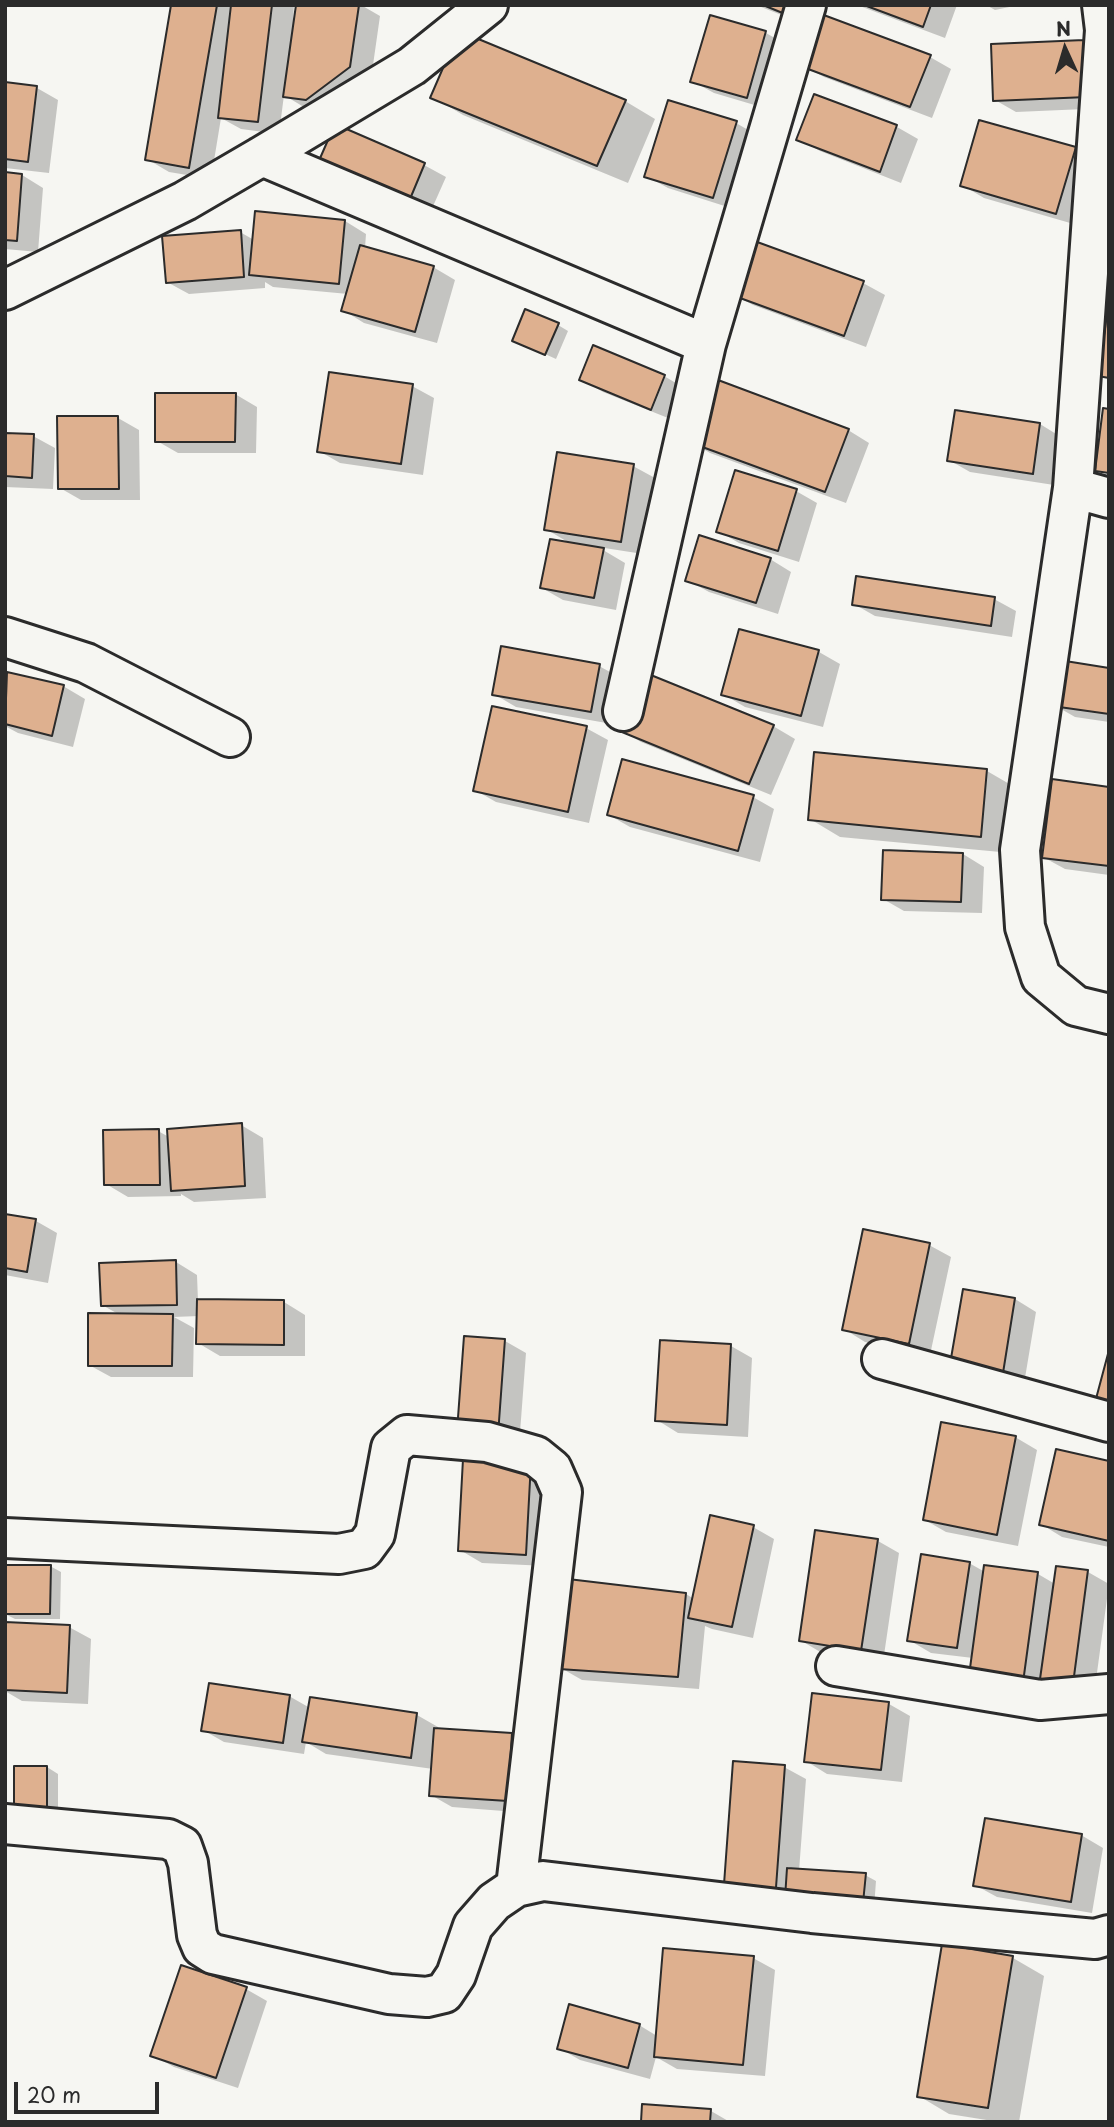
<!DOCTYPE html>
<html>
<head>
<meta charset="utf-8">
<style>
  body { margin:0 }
  #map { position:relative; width:1114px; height:2127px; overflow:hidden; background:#f6f6f2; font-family:"Playpen Sans",sans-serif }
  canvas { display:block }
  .frame { position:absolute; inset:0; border:7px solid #2b2b2b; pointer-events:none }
  .north { position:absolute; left:1030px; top:14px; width:70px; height:70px; -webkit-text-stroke:5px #f6f6f2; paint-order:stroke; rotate:356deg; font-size:19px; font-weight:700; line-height:28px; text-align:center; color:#2b2b2b }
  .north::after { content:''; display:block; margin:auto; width:24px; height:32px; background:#2b2b2b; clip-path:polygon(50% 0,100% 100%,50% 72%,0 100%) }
  .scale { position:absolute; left:14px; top:2082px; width:145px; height:32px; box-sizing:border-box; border:4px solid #2b2b2b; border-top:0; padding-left:9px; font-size:21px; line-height:24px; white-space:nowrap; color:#2b2b2b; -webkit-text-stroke:5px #f6f6f2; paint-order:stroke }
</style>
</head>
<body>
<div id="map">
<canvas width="1114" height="2127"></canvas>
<div class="frame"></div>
<div class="north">N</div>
<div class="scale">20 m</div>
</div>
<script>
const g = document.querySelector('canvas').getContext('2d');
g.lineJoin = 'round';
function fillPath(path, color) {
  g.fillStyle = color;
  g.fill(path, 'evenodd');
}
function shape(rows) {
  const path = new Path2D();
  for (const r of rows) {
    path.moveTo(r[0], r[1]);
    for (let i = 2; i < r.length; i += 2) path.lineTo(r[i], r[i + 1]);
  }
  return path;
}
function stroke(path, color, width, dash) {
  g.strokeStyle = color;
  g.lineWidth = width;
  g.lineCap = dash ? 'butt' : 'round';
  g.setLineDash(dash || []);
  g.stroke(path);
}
const shadow = shape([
  [173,5,294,5,293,20,296,20,298,5,361,5,380,16,371,79,307,109,284,95,279,134,241,129,221,118,211,179,169,172,147,159],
  [756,5,814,5,807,25],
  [857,5,957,5,945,38],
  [986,5,1019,5,995,10],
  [766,33,787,45,768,109,714,93,692,81],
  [1084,41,1105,54,1108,108,1016,112,995,100],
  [930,57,951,69,932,118,824,77,802,65],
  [5,84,37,88,58,100,49,173,5,168],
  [815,96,897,127,918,139,901,183,820,151,798,139],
  [433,97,625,101,655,119,628,183,463,115],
  [736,123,757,135,734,209,668,188,646,176],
  [336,127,424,165,446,177,426,222],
  [1075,149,1097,161,1077,225,984,198,962,185],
  [5,174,22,175,43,188,38,252,5,249],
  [345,221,366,234,365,248,433,267,455,280,437,343,364,323,343,310,348,294,273,287,265,282,265,288,189,294,167,282,240,232,254,240],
  [863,283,885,295,866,347,753,305,731,293],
  [558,325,568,331,556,359,514,340],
  [664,376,686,389,673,420,603,392,581,379],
  [412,386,434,398,423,475,340,463,319,451],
  [235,394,257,407,256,453,178,453,157,441],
  [956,412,1040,424,1061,437,1054,485,970,472,949,460],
  [118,418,139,430,140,500,81,500,60,488],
  [848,430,869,443,846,503,710,453,688,440],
  [5,434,33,436,55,448,53,489,5,487],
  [633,466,655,478,643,554,598,547,625,563,616,610,563,600,542,588,571,544,546,529],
  [796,491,817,503,799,562,739,543,718,531],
  [770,559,791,572,778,614,709,592,687,580],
  [994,599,1016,611,1012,637,875,616,854,604],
  [740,632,819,652,840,664,823,727,745,707,723,694],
  [599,666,621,678,612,724,516,707,494,694],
  [1109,670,1109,722,1075,717,1054,705],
  [8,674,63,686,85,699,73,747,18,733,5,726,5,686],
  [773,726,795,739,771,795,641,742,619,729],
  [586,728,608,740,589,823,496,802,475,790],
  [816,754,987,771,1018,789,1011,853,840,837,810,819],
  [1109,789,1109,875,1065,869,1043,857],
  [753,797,774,809,760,862,630,827,609,815],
  [963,854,984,867,982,913,904,911,883,899],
  [241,1125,263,1138,266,1198,194,1202,181,1194,181,1196,128,1197,106,1184,158,1131,169,1137],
  [5,1216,36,1221,57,1233,48,1283,5,1275],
  [929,1245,951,1257,930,1355,865,1342,844,1329],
  [176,1262,197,1275,198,1301,284,1302,305,1315,305,1356,220,1356,198,1343,199,1316,174,1317,194,1328,193,1377,111,1377,89,1365,120,1315,102,1305],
  [1015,1299,1036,1312,1024,1384,974,1375],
  [505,1341,526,1353,519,1446,480,1443],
  [731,1346,752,1358,748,1437,678,1433,657,1420],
  [1015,1437,1037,1450,1018,1546,946,1532,925,1520],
  [1109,1463,1109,1547,1062,1537,1041,1524],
  [530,1464,552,1476,547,1566,482,1563,460,1550],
  [753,1527,774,1539,753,1638,712,1629,705,1626,699,1689,582,1680,561,1668,686,1594,694,1599],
  [817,1532,878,1541,899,1553,883,1662,822,1653,800,1640],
  [969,1563,985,1572,1038,1574,1055,1584,1057,1568,1088,1572,1109,1584,1094,1695,1043,1702,973,1658,931,1653,909,1640],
  [50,1566,61,1572,60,1619,15,1619,5,1614],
  [5,1624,69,1627,91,1639,88,1704,22,1701,5,1691],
  [289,1696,310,1708,417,1715,438,1727,438,1730,512,1735,533,1747,529,1813,452,1807,431,1795,433,1769,326,1754,306,1742,304,1754,224,1742,203,1730],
  [889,1704,910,1716,902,1782,827,1774,806,1761],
  [47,1767,58,1774,58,1825,27,1825],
  [784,1767,806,1779,799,1871,865,1875,876,1881,874,1908,747,1909],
  [1081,1835,1103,1848,1092,1913,997,1897,975,1885],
  [943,1946,1013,1958,1044,1976,1019,2122,999,2122,949,2114,919,2096],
  [753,1958,775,1970,765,2076,677,2069,656,2057,650,2079,580,2060,559,2048,639,2025,657,2036],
  [246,1989,267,2001,238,2088,174,2067,152,2055],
  [711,2111,730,2122,642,2122]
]);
const building = shape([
  [171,5,217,5,189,168,145,160,171,5],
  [231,5,272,5,258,122,218,118,231,5],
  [296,5,359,5,350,67,306,100,283,97,296,5],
  [763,5,788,5,785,14,763,5],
  [864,5,931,5,923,27,864,5],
  [821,14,931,55,910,107,800,66,821,14],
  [710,15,766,31,747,98,690,82,710,15],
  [459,31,626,100,597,166,430,98,459,31],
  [1084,40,1087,97,993,101,991,44,1084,40],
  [5,82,37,86,28,162,5,159,5,82],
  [814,94,897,125,880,172,796,140,814,94],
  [668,100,737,121,713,198,644,177,668,100],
  [979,120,1076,147,1056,214,960,186,979,120],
  [335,124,425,163,405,211,314,172,335,124],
  [5,172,22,174,17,241,5,240,5,172],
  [255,211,345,220,339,284,249,275,255,211],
  [241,230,244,277,166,283,162,236,241,230],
  [749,239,864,281,844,336,729,294,749,239],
  [360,245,434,266,415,332,341,311,360,245],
  [1109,301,1109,378,1098,376,1109,301],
  [525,309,559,323,545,355,512,341,525,309],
  [593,345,665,375,651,410,579,380,593,345],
  [329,372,413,384,401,464,317,452,329,372],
  [710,377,849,429,825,492,686,441,710,377],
  [155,393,236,393,235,442,155,442,155,393],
  [1103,408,1109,409,1109,473,1095,471,1103,408],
  [955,410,1040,423,1033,474,947,461,955,410],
  [57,416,118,416,119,489,58,489,57,416],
  [5,433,34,434,32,478,5,476,5,433],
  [557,452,634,464,621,542,544,530,557,452],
  [735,470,797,489,778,551,716,532,735,470],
  [699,535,771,558,756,603,685,581,699,535],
  [550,539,604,548,594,598,540,588,550,539],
  [856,576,995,597,991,626,852,605,856,576],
  [739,629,819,650,801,716,721,695,739,629],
  [501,646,600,664,591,712,492,695,501,646],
  [1059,660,1109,668,1109,714,1052,706,1059,660],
  [641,671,774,725,749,784,617,730,641,671],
  [7,672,64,685,52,736,5,724,7,672],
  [492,706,587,726,568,812,473,791,492,706],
  [814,752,987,769,981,837,808,820,814,752],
  [622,759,754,795,738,851,607,815,622,759],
  [1052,779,1109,787,1109,866,1042,858,1052,779],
  [883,850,963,853,961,902,881,900,883,850],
  [242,1123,245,1186,171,1191,167,1129,242,1123],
  [159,1129,160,1185,104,1185,103,1130,159,1129],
  [5,1214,36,1219,27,1272,5,1268,5,1214],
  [863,1229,930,1243,909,1344,842,1330,863,1229],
  [176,1260,177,1305,101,1306,99,1263,176,1260],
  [963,1289,1015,1298,1003,1373,950,1364,963,1289],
  [197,1299,284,1300,284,1345,196,1344,197,1299],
  [88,1313,173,1314,172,1366,88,1366,88,1313],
  [464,1336,505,1339,498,1435,457,1431,464,1336],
  [660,1340,731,1344,727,1425,655,1421,660,1340],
  [1109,1350,1109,1414,1093,1410,1109,1350],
  [941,1422,1016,1436,997,1535,923,1520,941,1422],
  [1056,1449,1109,1461,1109,1541,1039,1525,1056,1449],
  [463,1459,531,1462,526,1555,458,1551,463,1459],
  [710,1515,754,1525,732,1627,688,1618,710,1515],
  [815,1530,878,1539,861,1651,799,1641,815,1530],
  [921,1554,970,1562,957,1648,907,1641,921,1554],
  [5,1565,51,1565,50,1614,5,1614,5,1565],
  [984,1565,1038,1572,1022,1690,968,1683,984,1565],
  [1056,1566,1088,1570,1073,1684,1040,1679,1056,1566],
  [568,1579,686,1593,678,1677,559,1669,568,1579],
  [5,1622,70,1625,67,1693,5,1690,5,1622],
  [209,1683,290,1695,283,1743,201,1731,209,1683],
  [812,1693,889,1702,881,1770,804,1762,812,1693],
  [310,1697,417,1713,411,1758,302,1742,310,1697],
  [434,1728,512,1733,508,1801,429,1796,434,1728],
  [733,1761,785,1765,775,1901,723,1898,733,1761],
  [14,1766,47,1766,47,1820,14,1820,14,1766],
  [985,1818,1082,1834,1071,1902,973,1886,985,1818],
  [787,1868,866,1873,863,1903,785,1898,787,1868],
  [942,1944,1013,1956,988,2108,917,2097,942,1944],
  [663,1948,754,1956,743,2065,654,2057,663,1948],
  [181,1965,247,1987,216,2078,150,2056,181,1965],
  [569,2004,640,2024,628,2068,557,2049,569,2004],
  [642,2104,711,2109,710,2122,641,2122,642,2104]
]);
const minor = shape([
  [262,156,706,344,806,5],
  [5,290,185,201,262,156,412,66,488,5],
  [1073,488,1105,30,1102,5],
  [1109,498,1073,488,1020,850,1025,927,1041,977,1076,1006,1109,1014],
  [5,637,86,663,230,737],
  [623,711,706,344],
  [882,1359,1109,1422],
  [5,1538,339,1554,364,1549,375,1534,391,1448,407,1435,487,1442,536,1456,552,1469,562,1492,516,1887],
  [836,1666,1040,1700,1109,1694],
  [5,1824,168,1839,182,1846,188,1863,197,1935,202,1947,213,1954,389,1994,427,1997,444,1993,456,1975,473,1926,494,1902,516,1887,543,1881,812,1913,1095,1939,1109,1935]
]);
fillPath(shadow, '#0003');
fillPath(building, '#deb08f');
stroke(building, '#2b2b2b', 2);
stroke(minor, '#2b2b2b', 44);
stroke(minor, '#f6f6f2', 38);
</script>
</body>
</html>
